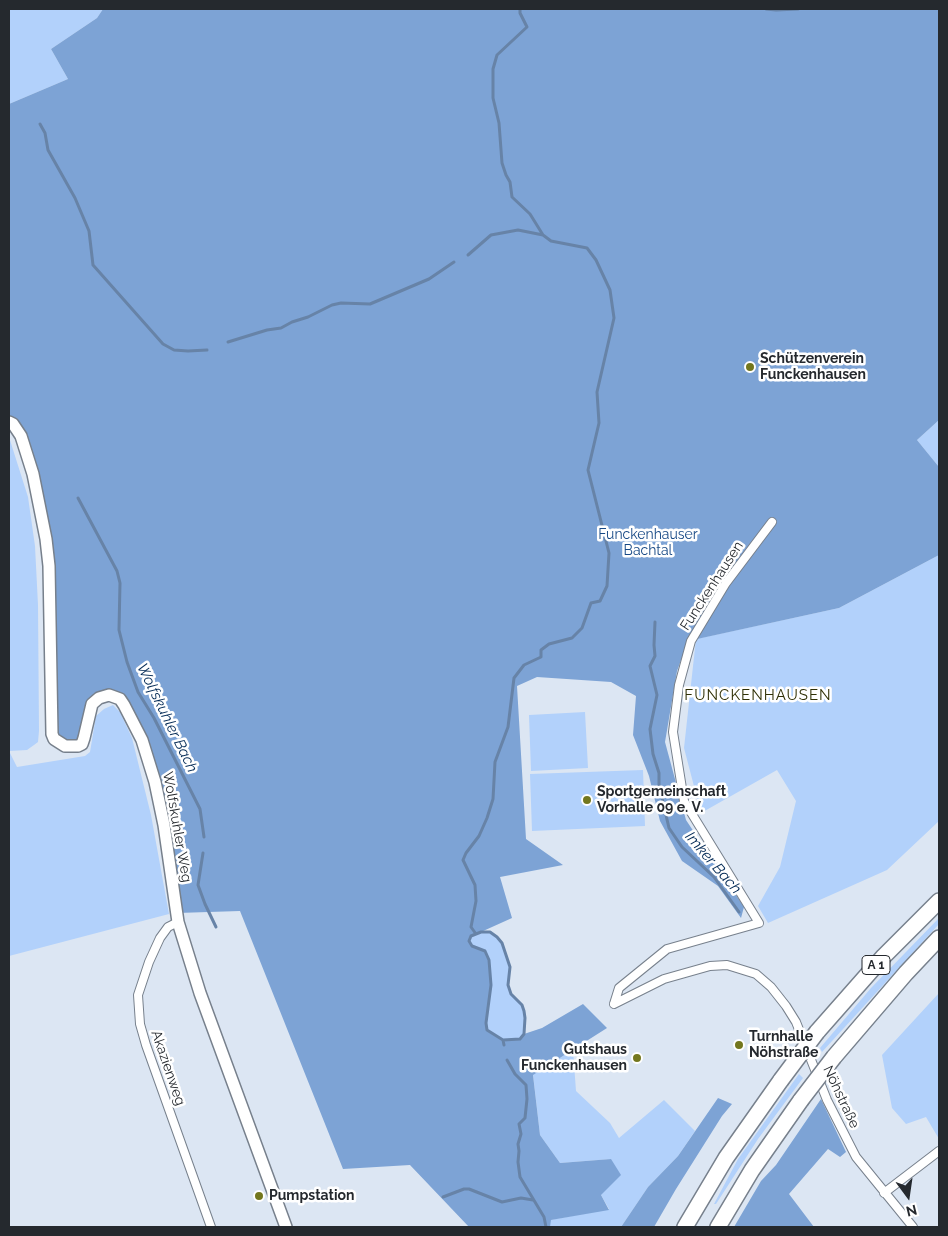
<!DOCTYPE html>
<html>
<head>
<meta charset="utf-8">
<style>
  body { margin:0 }
  #map { position:relative; width:948px; height:1236px; overflow:hidden; background:#dce6f3; font-family:Raleway,sans-serif }
  canvas { display:block }
  .frame { position:absolute; inset:0; border:10px solid #25292e; pointer-events:none }
  .north { position:absolute; left:883px; top:1171px; width:50px; height:50px; -webkit-text-stroke:4px #fff; paint-order:stroke; rotate:166deg; font-size:14px; font-weight:700; line-height:20px; text-align:center; color:#25292e }
  .north::after { content:''; display:block; margin:auto; width:18px; height:22px; background:#25292e; clip-path:polygon(50% 0,100% 100%,50% 72%,0 100%) }
</style>
</head>
<body>
<div id="map">
<canvas width="948" height="1236"></canvas>
<div class="frame"></div>
<div class="north">N</div>
</div>
<script>
const g = document.querySelector('canvas').getContext('2d');
g.lineJoin = 'round';
function fillPath(path, color) {
  g.fillStyle = color;
  g.fill(path, 'evenodd');
}
function shape(rows) {
  const path = new Path2D();
  for (const r of rows) {
    path.moveTo(r[0], r[1]);
    for (let i = 2; i < r.length; i += 2) path.lineTo(r[i], r[i + 1]);
  }
  return path;
}
function stroke(path, color, width, dash) {
  g.strokeStyle = color;
  g.lineWidth = width;
  g.lineCap = dash ? 'butt' : 'round';
  g.setLineDash(dash || []);
  g.stroke(path);
}
function label(font, color, halo, rows, align = 'center') {
  g.font = font + ' Raleway,sans-serif';
  g.lineWidth = 5;
  g.setLineDash([]);
  g.textBaseline = 'middle';
  g.strokeStyle = halo;
  g.fillStyle = color;
  for (const [text, x, y, turn = 0] of rows) {
    g.save();
    g.translate(x, y);
    g.rotate((+turn || 0) * Math.PI / 180);
    g.textAlign = isNaN(turn) ? turn : align;
    if (halo) g.strokeText(text, 0, 0);
    g.fillText(text, 0, 0);
    g.restore();
  }
}
const green = shape([
  [9,9,103,9,97,18,51,49,68,79,9,104],
  [939,420,939,467,917,440],
  [9,437,28,497,35,546,38,605,39,731,38,742,34,745,27,750,9,751],
  [939,555,939,821,887,870,768,923,758,906,780,867,796,801,777,770,701,813,684,748,696,639,839,608],
  [113,705,120,712,132,738,151,815,169,914,9,956,9,751,17,767,85,756,90,752,96,716,104,709],
  [585,712,588,768,531,771,529,715],
  [643,770,645,826,532,831,530,774],
  [939,918,939,924,822,1052,820,1048,871,988],
  [481,932,490,932,497,937,502,943,508,958,510,967,508,985,511,994,522,1005,525,1018,524,1034,520,1039,503,1040,487,1030,478,947,472,946,469,941,471,936],
  [939,993,939,1139,926,1117,906,1124,892,1108,882,1055],
  [573,1050,576,1091,610,1123,619,1138,664,1100,695,1131,678,1156,648,1187,621,1227,550,1227,550,1220,609,1209,601,1195,611,1159,560,1163,540,1135,533,1074],
  [799,1074,803,1078,758,1139,716,1204,714,1204,738,1159]
]);
const forest = shape([
  [103,9,939,9,939,420,917,440,939,467,939,555,839,608,688,641,677,671,665,742,686,820,744,907,741,918,718,886,682,861,660,821,649,776,633,735,636,696,611,682,537,677,517,686,526,839,563,865,500,877,512,918,472,936,469,941,472,946,485,951,489,960,491,985,486,1023,488,1030,503,1040,520,1039,524,1034,542,1028,583,1004,607,1028,533,1075,540,1135,560,1163,611,1159,621,1175,601,1195,609,1210,551,1220,550,1227,469,1227,410,1165,343,1169,240,911,177,913,155,782,124,705,99,698,82,744,54,739,49,566,33,474,9,422,9,104,68,79,51,49,97,18],
  [718,1098,732,1104,722,1116,676,1189,654,1227,621,1227,648,1187,678,1156],
  [821,1099,846,1152,840,1157,828,1149,789,1194,814,1227,734,1227,761,1181,776,1165]
]);
const stream = shape([
  [766,9,776,10,798,9],
  [40,124,45,133,48,150,75,198,89,231,93,265,163,344,174,350,188,351,207,350],
  [468,255,491,235,518,230,543,235],
  [228,342,267,330,281,328,292,322,308,317,332,305,341,303,370,304,429,279,454,262],
  [78,498,117,571,120,583,119,630,127,662,138,692,154,718,200,809,204,837],
  [655,622,654,645,655,656,650,666,657,695,650,729,653,754,659,773,659,785,669,828,682,847,714,877,739,912],
  [203,853,198,885,205,904,216,927],
  [476,934,471,927,476,901,475,885,463,860,466,853,479,836,487,818,493,799,495,762,508,727,514,678,524,665,541,657,541,650,549,644,572,638,582,628,591,603,600,601,607,586,609,553,588,470,599,423,597,392,614,318,610,290,596,260,587,248,551,241,543,235,530,214,512,197,510,182,506,175,502,163,499,123,493,98,493,69,497,55,527,27,520,13,520,9],
  [503,1040,487,1030,486,1023,491,985,489,960,485,951,472,946,469,941,471,936,481,932,490,932,497,937,502,943,510,967,508,985,511,994,522,1005,524,1011,525,1018,524,1034,520,1039,503,1040,504,1045],
  [507,1060,515,1074,526,1085,527,1099,525,1118,519,1124,521,1134,518,1144,519,1151,518,1162,520,1177,544,1217,546,1227],
  [443,1197,464,1189,469,1189,502,1202,521,1198,533,1200]
]);
const street = shape([
  [178,922,168,927,160,938,149,962,138,995,140,1024,146,1045,211,1227],
  [614,1004,619,988,667,949,759,923,684,801,673,732,679,685,691,641,726,583,772,522],
  [614,1004,664,979,710,966,727,965,756,974,771,987,786,1006,796,1022,827,1100,856,1157,913,1227],
  [884,1193,939,1151]
]);
const secondary = shape([
  [9,422,13,424,21,436,33,474,46,539,49,566,52,734,54,739,65,746,78,746,82,744,84,738,92,704,99,698,109,695,120,699,124,705,142,740,155,782,164,825,178,922,200,993,286,1227]
]);
const highway = shape([
  [817,1032,884,956,939,901],
  [834,1057,906,973,939,938],
  [685,1227,726,1158,781,1080],
  [718,1227,752,1170,801,1100]
]);
const highwayBridge = shape([
  [781,1080,817,1032],
  [801,1100,834,1057]
]);
const markers = [
  [750,367,5,"#73771e"],
  [587,800,5,"#73771e"],
  [739,1045,5,"#73771e"],
  [637,1058,5,"#73771e"],
  [259,1196,5,"#73771e"]
];
const shields = [
  [876,965,28]
];
const shieldNames = [
  ["A 1",876,965]
];
const poiNames = [
  ["Schützenverein",760,359],
  ["Funckenhausen",760,375],
  ["Sportgemeinschaft",597,792],
  ["Vorhalle 09 e. V.",597,808],
  ["Turnhalle",749,1037],
  ["Nöhstraße",749,1053],
  ["Gutshaus",627,1050,"right"],
  ["Funckenhausen",627,1066,"right"],
  ["Pumpstation",269,1196]
];
const parkNames = [
  ["Funckenhauser",648,535],
  ["Bachtal",648,551]
];
const streetNames = [
  ["Funckenhausen",712,586,-57],
  ["Wolfskuhler Weg",177,827,80],
  ["Akazienweg",168,1068,71],
  ["Nöhstraße",841,1097,65]
];
const neighbourhoodNames = [
  ["FUNCKENHAUSEN",758,695]
];
const waterNames = [
  ["Wolfskuhler Bach",167,718,64],
  ["Imker Bach",713,863,49]
];
fillPath(green, '#b2d1fb');
fillPath(forest, '#7da3d5');
stroke(stream, '#6783a7', 3);
stroke(street, '#77808c', 10);
stroke(secondary, '#77808c', 14);
stroke(highway, '#77808c', 18);
stroke(street, '#fff', 8);
stroke(secondary, '#fff', 11);
stroke(highway, '#fff', 15);
stroke(highwayBridge, '#77808c', 18, []);
stroke(highwayBridge, '#fff', 15);
for (const [x, y, r, color] of markers) {
  const dot = new Path2D();
  dot.arc(x, y, r, 0, 2 * Math.PI);
  g.fillStyle = color;
  g.fill(dot);
  stroke(dot, '#fff', 2);
}
for (const [x, y, w] of shields) {
  const box = new Path2D();
  box.roundRect(x - w / 2, y - 9.5, w, 19, 4);
  g.fillStyle = '#fff';
  g.fill(box);
  stroke(box, '#25292e', 1);
}
label('bold 12px', '#25292e', null, shieldNames);
label('bold 14px', '#25292e', '#fff', poiNames, 'left');
label('14px', '#164885', '#fff', parkNames);
label('14px', '#25292e', '#fff', streetNames);
g.letterSpacing = '1px';
label('15px', '#2f3006', '#fff', neighbourhoodNames);
g.letterSpacing = '0px';
label('italic 15px', '#022955', '#fff', waterNames);
</script>
</body>
</html>
